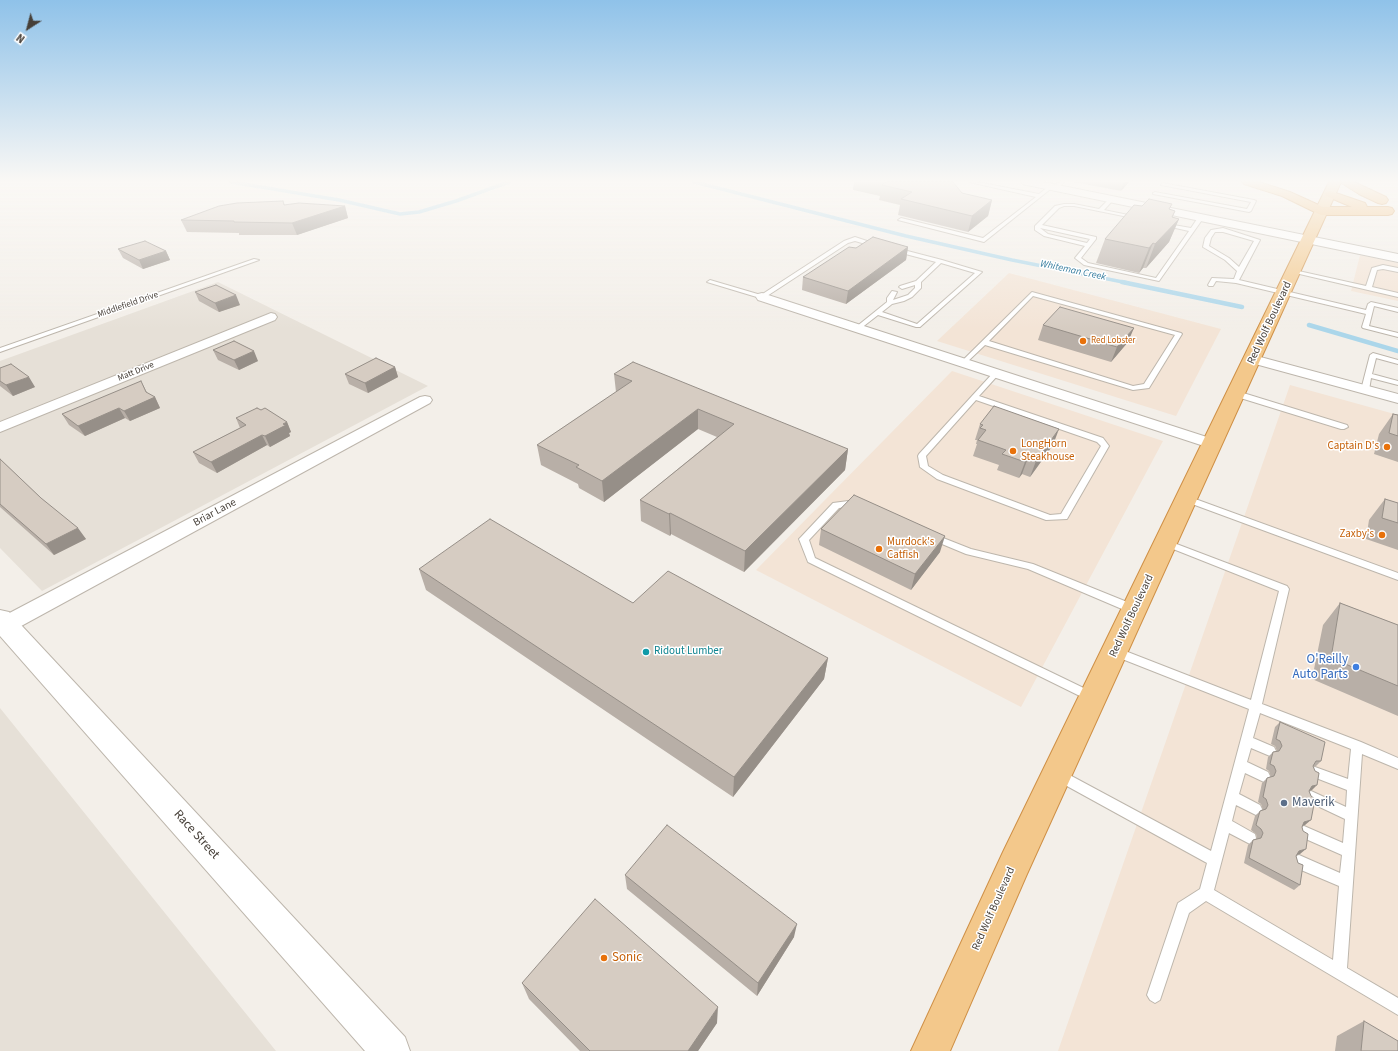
<!DOCTYPE html>
<html>
<head>
<meta charset="utf-8">
<style>
  body { margin:0 }
  #map { position:relative; width:1398px; height:1051px; overflow:hidden; background:#f3efe9; font-family:"Source Sans 3",sans-serif }
  canvas { display:block }
  .north { position:absolute; left:8px; top:8px; width:40px; height:40px; -webkit-text-stroke:3px #fff; paint-order:stroke; rotate:216deg; font-size:11px; font-weight:700; line-height:16px; text-align:center; color:#463f38 }
  .north::after { content:''; display:block; margin:auto; width:14px; height:18px; background:#463f38; clip-path:polygon(50% 0,100% 100%,50% 72%,0 100%) }
</style>
</head>
<body>
<div id="map">
<canvas width="1398" height="1051"></canvas>
<div class="north">N</div>
</div>
<script>
const g = document.querySelector('canvas').getContext('2d');
g.lineJoin = 'round';
function fillPath(path, color) {
  g.fillStyle = color;
  g.fill(path, 'evenodd');
}
function shape(rows) {
  const path = new Path2D();
  for (const r of rows) {
    path.moveTo(r[0], r[1]);
    for (let i = 2; i < r.length; i += 2) path.lineTo(r[i], r[i + 1]);
  }
  return path;
}
function stroke(path, color, width, dash) {
  g.strokeStyle = color;
  g.lineWidth = width;
  g.lineCap = dash ? 'butt' : 'round';
  g.setLineDash(dash || []);
  g.stroke(path);
}
function label(font, color, halo, rows, align = 'center') {
  g.font = font + ' "Source Sans 3",sans-serif';
  g.lineWidth = 3;
  g.setLineDash([]);
  g.textBaseline = 'middle';
  g.strokeStyle = halo;
  g.fillStyle = color;
  for (const [text, x, y, turn = 0] of rows) {
    g.save();
    g.translate(x, y);
    g.rotate((+turn || 0) * Math.PI / 180);
    g.textAlign = isNaN(turn) ? turn : align;
    if (halo) g.strokeText(text, 0, 0);
    g.fillText(text, 0, 0);
    g.restore();
  }
}
const residential = shape([
  [218,282,428,386,42,591,0,548,0,361],
  [0,708,276,1051,0,1051]
]);
const commercial = shape([
  [1360,255,1398,263,1398,301,1351,291],
  [1009,273,1221,329,1176,416,937,341],
  [952,371,1163,441,1021,707,756,570],
  [1290,385,1398,415,1398,1051,1058,1051]
]);
const streamFar1 = shape([
  [231,182,339,200,400,214,419,212,456,201,509,182],
  [694,182,906,236,1012,260,1128,283]
]);
const stream = shape([
  [1122,282,1242,307],
  [1309,325,1398,351]
]);
const service = shape([
  [969,182,977,182,1039,194,1049,186,1053,187,984,242,898,220,901,218,983,238,1036,197,969,182],
  [1059,182,1064,182,1057,189,1053,189,1053,187,1059,182],
  [1163,183,1254,200,1256,201,1251,211,1249,212,1153,194,1153,193,1155,192,1247,209,1251,202,1161,185,1163,183],
  [1110,198,1114,199,1104,210,1138,217,1138,219,1074,206,1064,206,1059,208,1042,225,1096,237,1096,239,1081,258,1088,263,1156,278,1189,231,1162,225,1162,223,1191,228,1199,216,1203,216,1204,217,1159,281,1084,265,1075,258,1085,246,1044,236,1035,230,1035,226,1055,206,1064,204,1074,204,1099,209,1110,198],
  [1040,228,1090,239,1087,243,1048,234,1040,228],
  [1223,228,1260,240,1239,280,1366,310,1368,304,1371,302,1398,308,1398,312,1374,306,1369,326,1398,333,1398,337,1363,328,1362,327,1366,314,1236,283,1216,281,1213,286,1209,286,1208,285,1212,278,1234,279,1237,271,1225,260,1203,247,1205,238,1211,230,1223,228],
  [1215,232,1223,232,1254,241,1239,267,1229,258,1209,246,1211,238,1215,232],
  [855,237,879,245,876,247,855,241,848,243,764,298,760,298,707,282,710,280,761,295,844,241,855,237],
  [896,248,942,260,982,272,920,327,916,327,878,315,860,329,856,329,856,327,887,302,887,298,892,291,897,292,893,300,908,295,915,288,915,285,902,289,899,287,900,286,916,281,936,262,894,251,894,249,896,248],
  [941,263,975,273,917,324,882,312,892,304,904,301,912,297,921,288,921,282,941,263],
  [254,259,259,260,0,352,0,348,254,259],
  [1383,265,1398,268,1398,272,1383,269,1377,270,1372,287,1398,293,1398,297,1291,272,1294,270,1366,286,1372,268,1383,265],
  [1032,292,1181,333,1182,334,1149,388,1133,390,985,345,965,364,961,364,961,362,1032,292],
  [1033,296,1175,335,1144,384,1133,386,989,341,1033,296],
  [1373,353,1398,360,1398,364,1376,358,1372,374,1398,381,1398,385,1371,378,1369,390,1365,392,1362,392,1361,390,1370,355,1373,353],
  [995,372,999,374,979,396,1103,438,1109,446,1067,519,1046,520,937,479,920,467,918,456,919,454,993,373,995,372],
  [976,400,1097,442,1101,446,1061,514,1050,515,943,475,928,466,926,456,976,400],
  [1234,392,1240,392,1347,425,1348,427,1344,429,1341,429,1234,396,1234,392],
  [1187,496,1398,573,1398,580,1184,501,1183,499,1187,496],
  [856,500,860,503,859,505,839,508,809,540,815,558,1096,694,1098,697,1096,700,1092,702,1088,700,808,562,799,539,801,537,833,503,856,500],
  [933,534,971,549,1033,564,1137,606,1138,609,1137,612,1129,612,1028,569,966,554,930,539,928,537,933,534],
  [1166,540,1287,586,1289,589,1262,704,1361,742,1398,758,1398,769,1362,754,1347,968,1398,998,1398,1015,1206,901,1189,913,1160,1000,1155,1003,1150,1000,1147,995,1178,903,1200,889,1207,863,1056,780,1054,776,1056,772,1060,770,1064,772,1211,851,1249,709,1112,655,1111,652,1112,649,1116,648,1120,649,1251,700,1279,591,1163,545,1161,543,1166,540],
  [1260,713,1351,749,1348,779,1315,767,1311,768,1309,772,1311,776,1347,790,1346,807,1311,791,1307,793,1305,797,1307,801,1345,819,1343,843,1304,826,1299,828,1298,832,1299,836,1342,855,1340,873,1299,855,1294,857,1292,862,1294,867,1339,886,1333,960,1214,890,1229,833,1250,844,1255,842,1256,838,1255,834,1232,821,1236,805,1256,815,1260,813,1262,809,1260,805,1239,794,1245,773,1264,782,1268,780,1270,776,1268,772,1247,762,1251,748,1270,756,1274,755,1276,751,1274,747,1253,738,1260,713]
]);
const minor = shape([
  [762,293,1219,441,1221,444,1219,447,1213,449,1207,447,758,300,756,297,758,294,762,293],
  [271,313,275,314,277,317,275,320,0,432,0,422,271,313],
  [1253,355,1398,394,1398,403,1248,362,1246,359,1248,356,1253,355],
  [425,396,430,397,432,400,430,403,12,631,5,633,0,631,0,618,420,397,425,396]
]);
const tertiary = shape([
  [1021,182,1043,182,1398,254,1398,262,1027,185,1023,184,1021,182],
  [0,610,9,612,405,1037,410,1051,365,1051,0,636,0,610]
]);
const trunk = shape([
  [1329,182,1341,182,1027,874,950,1051,911,1051,1003,852,1329,182]
]);
const motorway = shape([
  [1242,182,1259,182,1290,192,1323,207,1352,207,1326,196,1324,194,1326,192,1330,191,1365,203,1367,207,1388,207,1392,208,1394,211,1392,214,1388,215,1321,215,1282,196,1244,184,1242,182],
  [1340,182,1354,182,1386,197,1388,200,1386,203,1382,204,1378,203,1359,194,1340,182]
]);
const wall = shape([
  [854,182,953,182,962,193,992,200,988,216,968,232,898,215,900,205,879,200,880,196,853,190],
  [1074,182,1129,182,1121,191],
  [283,201,285,205,345,206,348,218,297,235,239,235,239,233,187,232,181,220],
  [1142,206,1172,217,1179,219,1169,242,1146,268,1143,268,1139,273,1096,263,1105,239],
  [908,247,906,260,846,304,802,290,803,277,856,248],
  [118,249,166,251,170,260,143,269,123,258],
  [195,292,240,305,219,312,199,301],
  [1043,325,1128,342,1111,362,1038,340],
  [213,350,258,361,239,370,218,360],
  [395,367,398,377,368,393,349,384,345,374],
  [0,368,35,387,13,396,0,386],
  [614,374,848,449,845,470,744,572,671,534,670,536,641,521,640,500,717,437,698,429,604,502,579,488,578,484,541,465,537,445,616,392],
  [147,393,155,397,160,408,130,421,125,418,85,436,69,425,62,414],
  [261,410,287,422,291,432,289,433,290,436,270,447,267,445,217,473,199,463,193,452,240,428,236,418],
  [1393,414,1398,415,1398,462,1374,454,1379,434],
  [980,424,1053,445,1030,477,1022,474,1019,478,997,470,999,465,973,456,977,444,976,444,977,440,975,440],
  [0,459,41,498,86,539,54,555,0,507],
  [1385,499,1398,503,1398,550,1366,539,1369,520],
  [821,529,940,552,911,590,819,545],
  [419,569,633,603,828,658,824,679,733,797,426,590],
  [1340,603,1398,625,1398,716,1312,679,1323,625],
  [1280,722,1321,761,1316,766,1313,766,1312,790,1309,791,1305,825,1302,826,1300,854,1297,855,1296,856,1300,885,1294,890,1244,863,1248,845,1253,840,1257,839,1257,838,1256,834,1251,830,1255,816,1260,811,1263,810,1261,804,1258,802,1262,783,1267,778,1271,777,1269,771,1266,769,1268,757,1273,752,1277,751,1275,746,1271,744,1275,727],
  [625,875,794,937,757,996,627,889],
  [522,983,717,1023,698,1051,580,1051,529,999],
  [1364,1021,1398,1051,1335,1051,1337,1036]
]);
const shadedWall = shape([
  [1124,182,1129,182,1121,191],
  [992,200,988,216,968,232,972,216],
  [345,206,348,218,297,235,292,223],
  [1175,211,1166,232,1179,219,1169,242,1146,268,1155,244,1172,217],
  [1153,243,1143,268,1139,273,1149,248],
  [908,247,906,260,846,304,848,291],
  [166,251,170,260,143,269,139,260],
  [236,295,240,305,219,312,215,303],
  [1134,328,1128,342,1111,362,1117,347],
  [254,351,258,361,239,370,234,360],
  [395,367,398,377,368,393,365,383],
  [29,377,35,387,13,396,6,385],
  [141,381,150,399,155,397,160,408,130,421,124,411,146,392],
  [119,408,125,418,85,436,78,426],
  [698,409,698,429,604,502,602,481],
  [287,422,291,432,289,433,290,436,270,447,265,436],
  [1059,429,1053,445,1030,477,1036,461],
  [262,435,267,445,217,473,211,462],
  [848,449,845,470,744,572,745,551],
  [1028,458,1022,474,1019,478,1025,462],
  [670,513,671,534,670,536,669,514],
  [78,528,86,539,54,555,46,544],
  [945,536,940,552,911,590,915,574],
  [828,658,824,679,733,797,734,777],
  [1317,785,1312,790,1306,792,1312,786],
  [1311,820,1305,825,1298,827,1304,822],
  [1306,849,1300,854,1293,856,1299,851],
  [797,924,794,937,757,996,758,983],
  [718,1007,717,1023,698,1051,688,1051]
]);
const building = shape([
  [886,182,953,182,962,193,992,200,972,216,901,199,912,192,882,185,886,182],
  [1149,199,1172,204,1169,209,1175,211,1172,217,1179,219,1155,244,1153,243,1149,248,1105,239,1134,205,1142,206,1149,199],
  [283,201,284,205,299,203,345,206,292,223,234,222,234,221,181,220,219,206,237,203,283,201],
  [873,237,908,247,848,291,803,277,849,247,856,248,873,237],
  [145,241,166,251,139,260,118,249,145,241],
  [216,285,236,295,215,303,195,292,216,285],
  [1060,307,1134,328,1117,347,1043,325,1060,307],
  [234,341,254,351,234,360,213,350,234,341],
  [376,358,395,367,365,383,345,374,376,358],
  [633,362,848,449,745,551,670,513,669,514,640,500,734,424,698,409,602,481,576,467,579,465,537,445,632,381,614,374,633,362],
  [11,364,29,377,6,385,0,381,0,368,11,364],
  [141,381,146,392,155,397,124,411,119,408,78,426,62,414,141,381],
  [994,406,1059,429,1036,461,1028,458,1025,462,1002,454,1006,450,978,440,986,430,980,428,983,425,980,424,994,406],
  [257,408,261,410,265,408,287,422,283,424,286,425,265,436,262,435,211,462,193,452,246,425,236,418,257,408],
  [1393,414,1398,415,1398,436,1389,433,1393,414],
  [0,459,41,498,78,528,46,544,0,504,0,459],
  [854,495,945,536,915,574,821,529,854,495],
  [1385,499,1398,503,1398,523,1382,518,1385,499],
  [490,519,633,603,668,571,828,658,734,777,419,569,490,519],
  [1340,603,1398,625,1398,686,1331,658,1340,603],
  [1280,722,1325,742,1321,761,1316,761,1313,766,1315,771,1319,773,1317,785,1312,786,1309,791,1311,796,1315,799,1311,820,1304,822,1302,827,1303,831,1308,834,1306,849,1299,851,1296,856,1298,863,1303,865,1300,885,1249,858,1253,840,1261,838,1263,833,1261,829,1256,825,1260,811,1266,809,1268,805,1266,799,1263,797,1267,778,1274,776,1276,771,1274,766,1270,764,1273,752,1279,751,1282,746,1280,741,1276,739,1280,722],
  [667,825,797,924,758,983,625,875,667,825],
  [595,899,718,1007,688,1051,590,1051,522,983,595,899],
  [1364,1021,1398,1041,1398,1051,1361,1051,1364,1021]
]);
const markers = [
  [1083,341,4,"#e8710a"],
  [1387,447,4,"#e8710a"],
  [1013,451,4,"#e8710a"],
  [1382,535,4,"#e8710a"],
  [879,549,4,"#e8710a"],
  [646,652,4,"#0f9aa8"],
  [1356,667,4,"#3f7fe0"],
  [1284,803,4,"#5c6f8a"],
  [604,958,4,"#e8710a"]
];
const farStreetnames = [
  ["Middlefield Drive",128,305,-19],
  ["Matt Drive",136,372,-22]
];
const farFoodnames = [
  ["Red Lobster",1091,341]
];
const farWaternames = [
  ["Whiteman Creek",1073,271,12]
];
const streetNames = [
  ["Red Wolf Boulevard",1270,323,-65],
  ["Briar Lane",215,513,-28],
  ["Red Wolf Boulevard",1132,616,-65],
  ["Red Wolf Boulevard",994,909,-66]
];
const foodNames = [
  ["LongHorn",1021,445],
  ["Steakhouse",1021,458],
  ["Captain D's",1379,447,"right"],
  ["Zaxby's",1374,535,"right"],
  ["Murdock's",887,543],
  ["Catfish",887,556]
];
const cultureNames = [
  ["Ridout Lumber",654,652]
];
const nearShopnames = [
  ["O'Reilly",1348,660],
  ["Auto Parts",1348,675]
];
const nearServicenames = [
  ["Maverik",1292,803]
];
const nearStreetnames = [
  ["Race Street",196,835,48]
];
const nearFoodnames = [
  ["Sonic",612,958]
];
fillPath(residential, '#e6e0d7');
fillPath(commercial, '#f3e4d6');
stroke(streamFar1, '#abd6ea', 3.5);
stroke(stream, '#abd6ea', 4.5);
stroke(service, '#bdb6ac', 2);
stroke(minor, '#bdb6ac', 2);
stroke(tertiary, '#bdb6ac', 2);
stroke(trunk, '#cf9046', 2);
stroke(motorway, '#cf9046', 2);
fillPath(service, '#fff');
fillPath(minor, '#fff');
fillPath(tertiary, '#fff');
fillPath(trunk, '#f3c88b');
fillPath(motorway, '#f1bc76');
fillPath(wall, '#b8afa7');
fillPath(shadedWall, '#968f88');
fillPath(building, '#d6ccc2');
stroke(building, '#968f88', 1);
const sky = g.createLinearGradient(0, 0, 0, 329);
sky.addColorStop(0, '#8fc2e9');
sky.addColorStop(0.55, '#faf8f5');
sky.addColorStop(1, '#faf8f500');
g.fillStyle = sky;
g.fillRect(0, 0, 1398, 329);
for (const [x, y, r, color] of markers) {
  const dot = new Path2D();
  dot.arc(x, y, r, 0, 2 * Math.PI);
  g.fillStyle = color;
  g.fill(dot);
  stroke(dot, '#fff', 1.5);
}
label('9px', '#463f38', '#fff', farStreetnames);
label('9px', '#c56008', '#fff', farFoodnames, 'left');
label('italic 10px', '#387ea0', '#fff', farWaternames);
label('11px', '#463f38', '#fff', streetNames);
label('11px', '#c56008', '#fff', foodNames, 'left');
label('11px', '#0d838f', '#fff', cultureNames, 'left');
label('13px', '#366cbe', '#fff', nearShopnames, 'right');
label('13px', '#4e5e75', '#fff', nearServicenames, 'left');
label('13px', '#463f38', '#fff', nearStreetnames);
label('13px', '#c56008', '#fff', nearFoodnames, 'left');
</script>
</body>
</html>
